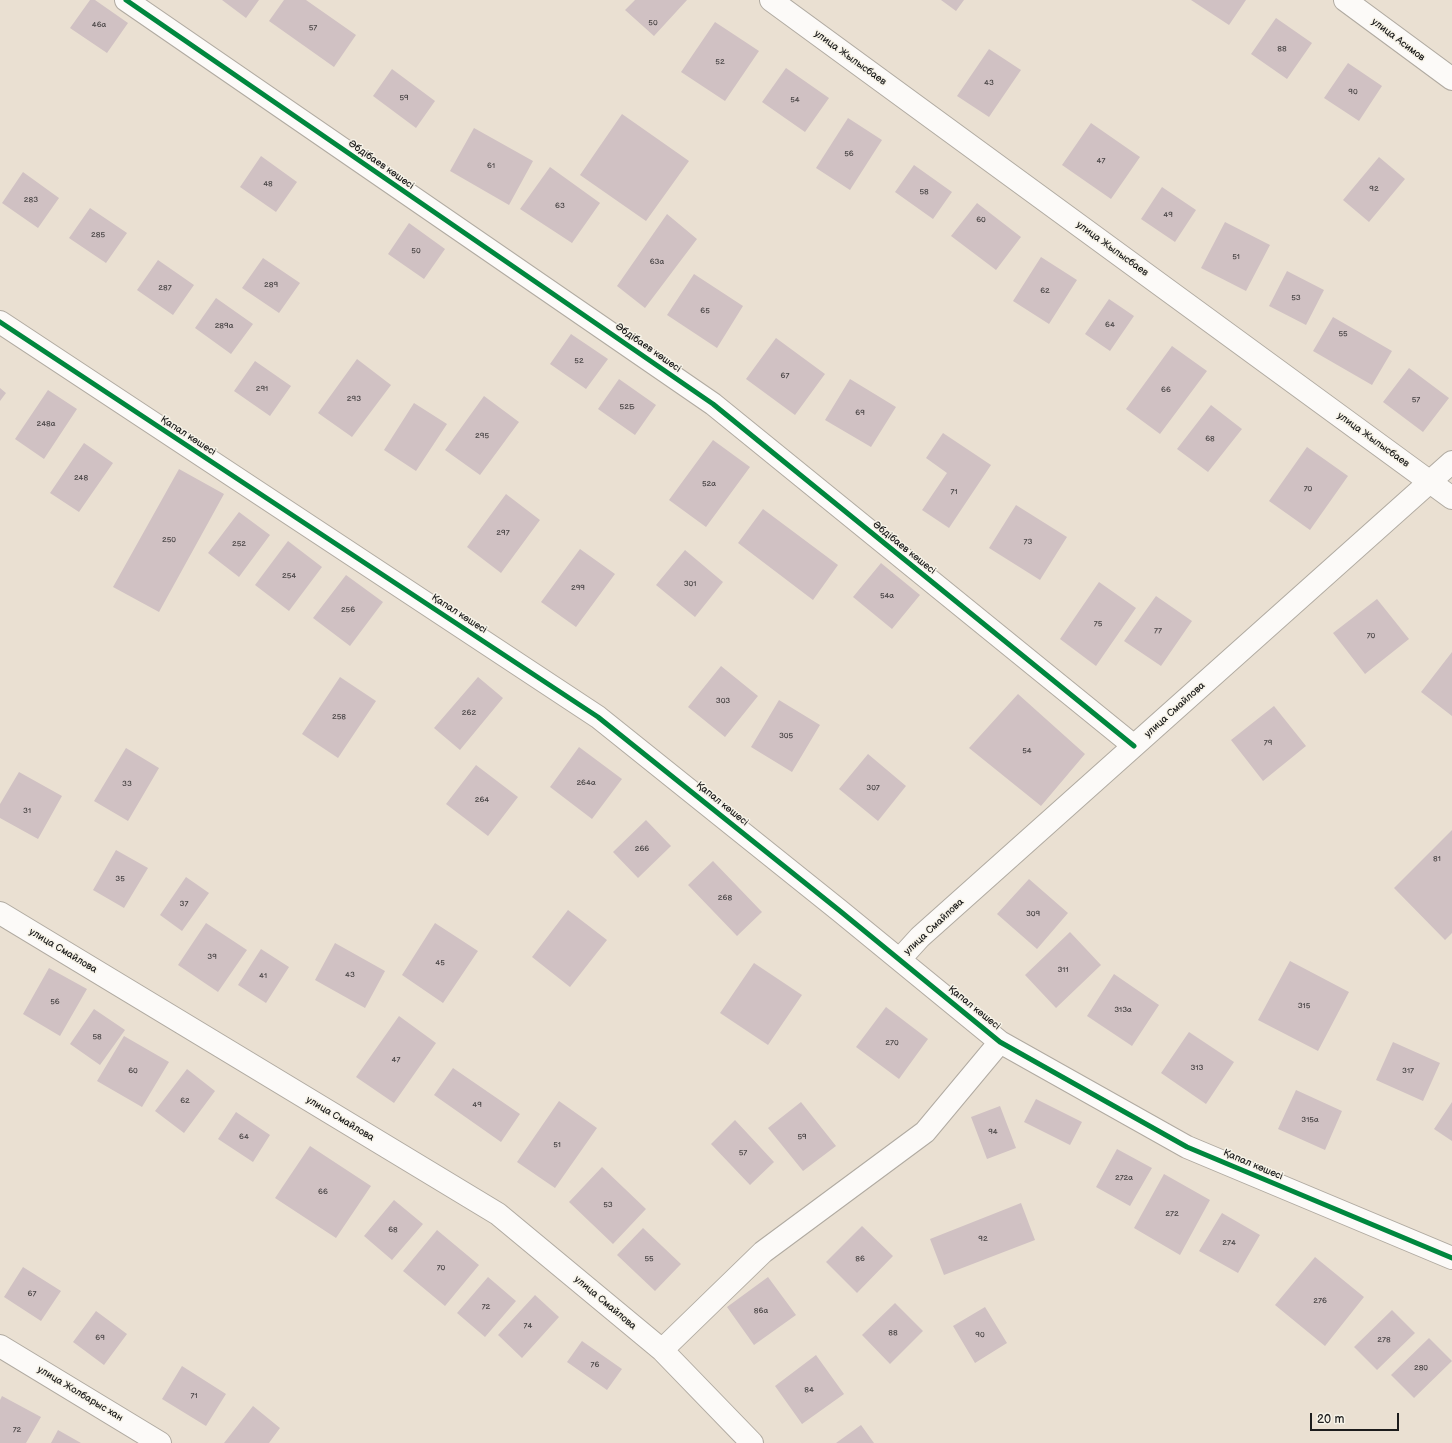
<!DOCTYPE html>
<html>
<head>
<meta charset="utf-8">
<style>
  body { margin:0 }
  #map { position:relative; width:1452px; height:1443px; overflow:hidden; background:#eae0d2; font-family:"Balsamiq Sans",sans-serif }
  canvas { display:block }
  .scale { position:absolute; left:1310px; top:1413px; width:89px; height:18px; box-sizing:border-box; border:2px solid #1c1c1c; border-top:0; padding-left:5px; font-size:12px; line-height:14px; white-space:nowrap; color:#1c1c1c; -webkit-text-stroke:3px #f7f3e8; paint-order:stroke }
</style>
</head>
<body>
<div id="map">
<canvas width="1452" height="1443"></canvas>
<div class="scale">20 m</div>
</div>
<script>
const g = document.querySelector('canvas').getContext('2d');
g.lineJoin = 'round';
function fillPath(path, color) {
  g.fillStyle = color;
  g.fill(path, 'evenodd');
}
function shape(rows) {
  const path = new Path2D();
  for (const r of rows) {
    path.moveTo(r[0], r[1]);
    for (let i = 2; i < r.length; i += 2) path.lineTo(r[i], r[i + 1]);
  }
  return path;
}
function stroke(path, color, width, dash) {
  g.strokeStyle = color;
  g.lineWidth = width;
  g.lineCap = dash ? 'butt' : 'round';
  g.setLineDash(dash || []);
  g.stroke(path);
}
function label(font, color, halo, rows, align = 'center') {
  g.font = font + ' "Balsamiq Sans",sans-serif';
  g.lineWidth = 3;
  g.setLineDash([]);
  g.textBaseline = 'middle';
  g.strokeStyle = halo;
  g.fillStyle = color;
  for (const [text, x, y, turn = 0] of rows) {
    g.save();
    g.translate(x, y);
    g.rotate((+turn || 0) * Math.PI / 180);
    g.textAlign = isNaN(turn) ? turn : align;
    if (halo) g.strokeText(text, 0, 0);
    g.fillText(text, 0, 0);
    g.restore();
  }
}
const building = shape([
  [90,0,95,0,128,23,107,53,70,28],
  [222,0,259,0,246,18],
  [284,0,306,0,356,35,334,67,269,21],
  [635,0,687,0,654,36,625,10],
  [941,0,964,0,956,11],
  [1191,0,1246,0,1229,25],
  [1276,18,1312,43,1287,79,1251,54],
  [715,22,759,51,725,101,681,72],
  [989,49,1021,70,989,117,957,96],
  [1348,63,1382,86,1359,121,1324,98],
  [786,68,829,98,805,132,762,102],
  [392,69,435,101,416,128,373,96],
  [622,114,689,161,646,221,580,175],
  [848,118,882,140,850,190,816,168],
  [1091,123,1140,157,1111,199,1062,165],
  [474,128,533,161,509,205,450,171],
  [261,156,297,182,276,212,240,187],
  [1379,157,1405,179,1369,222,1343,200],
  [914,165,952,192,933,219,895,192],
  [550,167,600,203,572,243,520,209],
  [23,172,59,198,38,228,2,203],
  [1162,187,1196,210,1175,242,1141,219],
  [977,203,1021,237,996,270,951,236],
  [90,208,127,233,106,263,69,238],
  [667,214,697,239,645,308,617,286],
  [1225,222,1270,245,1246,291,1201,268],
  [409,223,445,249,424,279,388,254],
  [1041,257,1077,280,1049,324,1013,301],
  [263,258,300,283,279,313,242,288],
  [158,260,194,285,173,315,137,290],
  [1287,271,1324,290,1306,325,1269,306],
  [694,274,743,306,717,348,667,315],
  [216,298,253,324,231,354,195,328],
  [1109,299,1134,316,1110,351,1085,334],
  [1333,317,1392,351,1372,385,1313,351],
  [571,334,608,359,586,389,550,364],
  [776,338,825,374,795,415,746,379],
  [1172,346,1207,371,1160,434,1126,409],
  [357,359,391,385,352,437,318,413],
  [255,361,291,386,270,416,234,391],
  [1409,368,1449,398,1423,432,1383,402],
  [619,379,656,405,635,435,598,409],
  [850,379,896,407,871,447,825,420],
  [0,388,6,393,0,401],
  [48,390,77,409,44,459,15,439],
  [484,396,519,422,480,475,445,450],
  [414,403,447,424,416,471,384,450],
  [1211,405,1242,429,1208,472,1177,449],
  [943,433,991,465,949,528,922,510,947,473,926,458],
  [713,440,750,467,706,527,669,500],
  [84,443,113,463,79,512,50,493],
  [1307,447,1348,476,1310,530,1269,501],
  [179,469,224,494,159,612,113,587],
  [506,494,540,520,501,573,467,547],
  [1016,505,1067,537,1040,580,989,548],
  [763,509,838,565,813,600,738,543],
  [239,512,270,535,239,577,208,553],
  [288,541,322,567,289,611,255,585],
  [580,549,615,574,576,627,541,602],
  [685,550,723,582,695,617,656,585],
  [881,563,920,595,892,629,853,597],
  [346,575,383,602,350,646,313,618],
  [1099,582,1136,608,1096,666,1060,639],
  [1156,596,1192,621,1161,666,1124,641],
  [1377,599,1409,639,1365,674,1333,633],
  [1452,652,1452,716,1421,692],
  [721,666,758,696,725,737,688,707],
  [340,677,376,701,338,758,302,734],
  [478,677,503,698,460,750,434,728],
  [1018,694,1085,754,1041,806,969,748],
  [779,700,820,725,792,772,751,747],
  [1274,706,1306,746,1263,781,1231,740],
  [579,747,622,779,592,819,550,787],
  [126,748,159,768,128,821,94,801],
  [868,754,906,786,878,821,839,789],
  [476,765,518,797,488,836,446,804],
  [19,772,62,796,38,839,0,818,0,804],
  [646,820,671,846,638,878,613,852],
  [1452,830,1452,933,1445,940,1394,888],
  [116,850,148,868,124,908,93,890],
  [713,861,762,912,737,936,688,885],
  [186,877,209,893,182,931,160,915],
  [1029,879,1068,913,1037,949,997,914],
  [568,910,607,940,570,987,532,957],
  [206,923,247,950,218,992,178,965],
  [435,923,478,951,443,1003,402,975],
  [1070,932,1101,965,1056,1008,1025,975],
  [335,943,385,971,365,1008,315,980],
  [261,949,289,967,266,1003,238,985],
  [1290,961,1349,992,1318,1051,1258,1020],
  [754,963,802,995,768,1045,720,1013],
  [49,968,87,989,60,1036,23,1014],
  [1114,974,1159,1005,1132,1046,1087,1016],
  [886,1007,928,1039,899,1079,856,1047],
  [94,1009,125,1030,100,1065,70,1044],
  [399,1016,436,1043,394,1103,356,1077],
  [1189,1032,1234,1062,1206,1104,1161,1073],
  [124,1036,169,1062,142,1107,97,1081],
  [1393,1042,1440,1063,1423,1101,1376,1080],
  [453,1068,520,1114,501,1142,434,1095],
  [187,1069,215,1091,184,1133,155,1111],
  [1296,1090,1342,1111,1325,1150,1278,1129],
  [1036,1099,1082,1122,1070,1145,1024,1122],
  [559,1101,597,1128,555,1188,517,1162],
  [801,1102,836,1146,803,1171,768,1128],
  [1452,1102,1452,1141,1434,1129],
  [1000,1106,1016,1148,987,1159,971,1117],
  [236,1112,270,1135,253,1162,218,1139],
  [735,1120,774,1162,750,1185,711,1144],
  [310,1146,371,1186,336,1238,275,1198],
  [1117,1149,1152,1168,1130,1206,1096,1187],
  [602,1167,646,1209,613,1244,569,1202],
  [1164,1174,1210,1200,1180,1255,1134,1228],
  [394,1200,423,1224,392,1260,364,1236],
  [1021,1203,1035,1240,944,1275,930,1239],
  [1222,1213,1260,1235,1238,1273,1199,1251],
  [862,1226,893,1256,857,1293,826,1262],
  [643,1228,681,1264,655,1291,617,1255],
  [437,1230,479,1265,445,1306,403,1271],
  [1315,1257,1364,1297,1325,1346,1275,1305],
  [23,1267,61,1291,41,1321,4,1297],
  [488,1277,516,1301,485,1337,457,1313],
  [768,1277,796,1315,754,1345,727,1307],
  [535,1295,559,1317,522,1358,498,1335],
  [895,1303,923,1331,890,1364,862,1335],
  [985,1307,1007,1343,975,1363,953,1326],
  [1392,1310,1415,1333,1377,1370,1354,1347],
  [96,1311,127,1334,104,1365,73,1342],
  [1429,1338,1452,1361,1414,1398,1391,1375],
  [582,1341,622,1369,607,1390,567,1362],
  [816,1355,844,1394,802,1424,775,1386],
  [182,1366,226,1394,206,1426,162,1399],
  [2,1396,41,1417,26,1443,0,1443,0,1400],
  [253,1406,280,1428,269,1443,224,1443],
  [861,1425,874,1443,836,1443],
  [58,1430,81,1443,51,1443]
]);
const minor = shape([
  [126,0,713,404,1134,746],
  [771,0,1452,498],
  [1345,0,1452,79],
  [0,322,598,717,840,911,1000,1042,1187,1147,1452,1258],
  [0,913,498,1214,662,1350,752,1443],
  [900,959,920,937,1452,462],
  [0,1346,160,1443],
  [662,1350,763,1252,925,1132,1000,1042]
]);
const cycleway = shape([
  [126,0,713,404,1134,746],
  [0,322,598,717,840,911,1000,1042,1187,1147,1452,1258]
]);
const numberNames = [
  ["50",653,23],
  ["46а",99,25],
  ["57",313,28],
  ["88",1282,49],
  ["52",720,62],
  ["43",989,83],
  ["90",1353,92],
  ["59",404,98],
  ["54",795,100],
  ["56",849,154],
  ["47",1101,161],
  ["61",491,166],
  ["48",268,184],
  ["92",1374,189],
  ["58",924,192],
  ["283",31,200],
  ["63",560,206],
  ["49",1168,215],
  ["60",981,220],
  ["285",98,235],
  ["50",416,251],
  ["51",1236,257],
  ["63а",657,262],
  ["289",271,285],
  ["287",165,288],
  ["62",1045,291],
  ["53",1296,298],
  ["65",705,311],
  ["64",1110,325],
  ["289а",224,326],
  ["55",1343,334],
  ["52",579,361],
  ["67",785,376],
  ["291",262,389],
  ["66",1166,390],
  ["293",354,399],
  ["57",1416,400],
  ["52Б",627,407],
  ["69",860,413],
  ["248а",46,424],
  ["295",482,436],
  ["68",1210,439],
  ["248",81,478],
  ["52а",709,484],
  ["70",1308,489],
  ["71",954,492],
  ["297",503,533],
  ["250",169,540],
  ["73",1028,542],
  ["252",239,544],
  ["254",289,576],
  ["301",690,584],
  ["299",578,588],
  ["54а",887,596],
  ["256",348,610],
  ["75",1098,624],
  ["77",1158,631],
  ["70",1371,636],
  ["303",723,701],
  ["262",469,713],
  ["258",339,717],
  ["305",786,736],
  ["79",1268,743],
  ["54",1027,751],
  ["264а",586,783],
  ["33",127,784],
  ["307",873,788],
  ["264",482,800],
  ["31",27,811],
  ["266",642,849],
  ["81",1437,859],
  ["35",120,879],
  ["268",725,898],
  ["37",184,904],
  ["309",1033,914],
  ["39",212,957],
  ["45",440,963],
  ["311",1063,970],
  ["43",350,975],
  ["41",263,976],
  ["56",55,1002],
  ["315",1304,1006],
  ["313а",1123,1010],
  ["58",97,1037],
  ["270",892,1043],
  ["47",396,1060],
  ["313",1197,1068],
  ["60",133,1071],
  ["317",1408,1071],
  ["62",185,1101],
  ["49",477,1105],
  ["315а",1310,1120],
  ["94",993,1132],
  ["64",244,1137],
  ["59",802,1137],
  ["51",557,1145],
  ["57",743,1153],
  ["272а",1124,1178],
  ["66",323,1192],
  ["53",608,1205],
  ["272",1172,1214],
  ["68",393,1230],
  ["92",983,1239],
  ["274",1229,1243],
  ["55",649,1259],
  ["86",860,1259],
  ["70",441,1268],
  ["67",32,1294],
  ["276",1320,1301],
  ["72",486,1307],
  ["86а",761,1311],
  ["74",528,1326],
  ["88",893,1333],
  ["90",980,1335],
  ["69",100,1338],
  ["278",1384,1340],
  ["76",595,1365],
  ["280",1421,1368],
  ["84",809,1390],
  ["71",194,1396],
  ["72",17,1430]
];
const streetNames = [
  ["улица Асимов",1398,40,37],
  ["улица Жылысбаев",850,58,36],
  ["Әбдібаев көшесі",381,165,35],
  ["улица Жылысбаев",1112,249,36],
  ["Әбдібаев көшесі",648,348,35],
  ["Қапал көшесі",188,436,33],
  ["улица Жылысбаев",1373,440,36],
  ["Әбдібаев көшесі",904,548,39],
  ["Қапал көшесі",459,614,33],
  ["улица Смайлова",1175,710,-42],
  ["Қапал көшесі",722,804,39],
  ["улица Смайлова",934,927,-43],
  ["улица Смайлова",63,951,31],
  ["Қапал көшесі",974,1008,39],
  ["улица Смайлова",340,1119,31],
  ["Қапал көшесі",1253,1165,23],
  ["улица Смайлова",605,1303,40],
  ["улица Жолбарыс хан",80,1394,31]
];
fillPath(building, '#d0c1c3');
stroke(minor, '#b0aaa1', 24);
stroke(minor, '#fcfaf8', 22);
stroke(cycleway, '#00873e', 5);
label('8px', '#494546', null, numberNames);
label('10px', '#1c1c1c', '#f7f3e8', streetNames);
</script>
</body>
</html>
